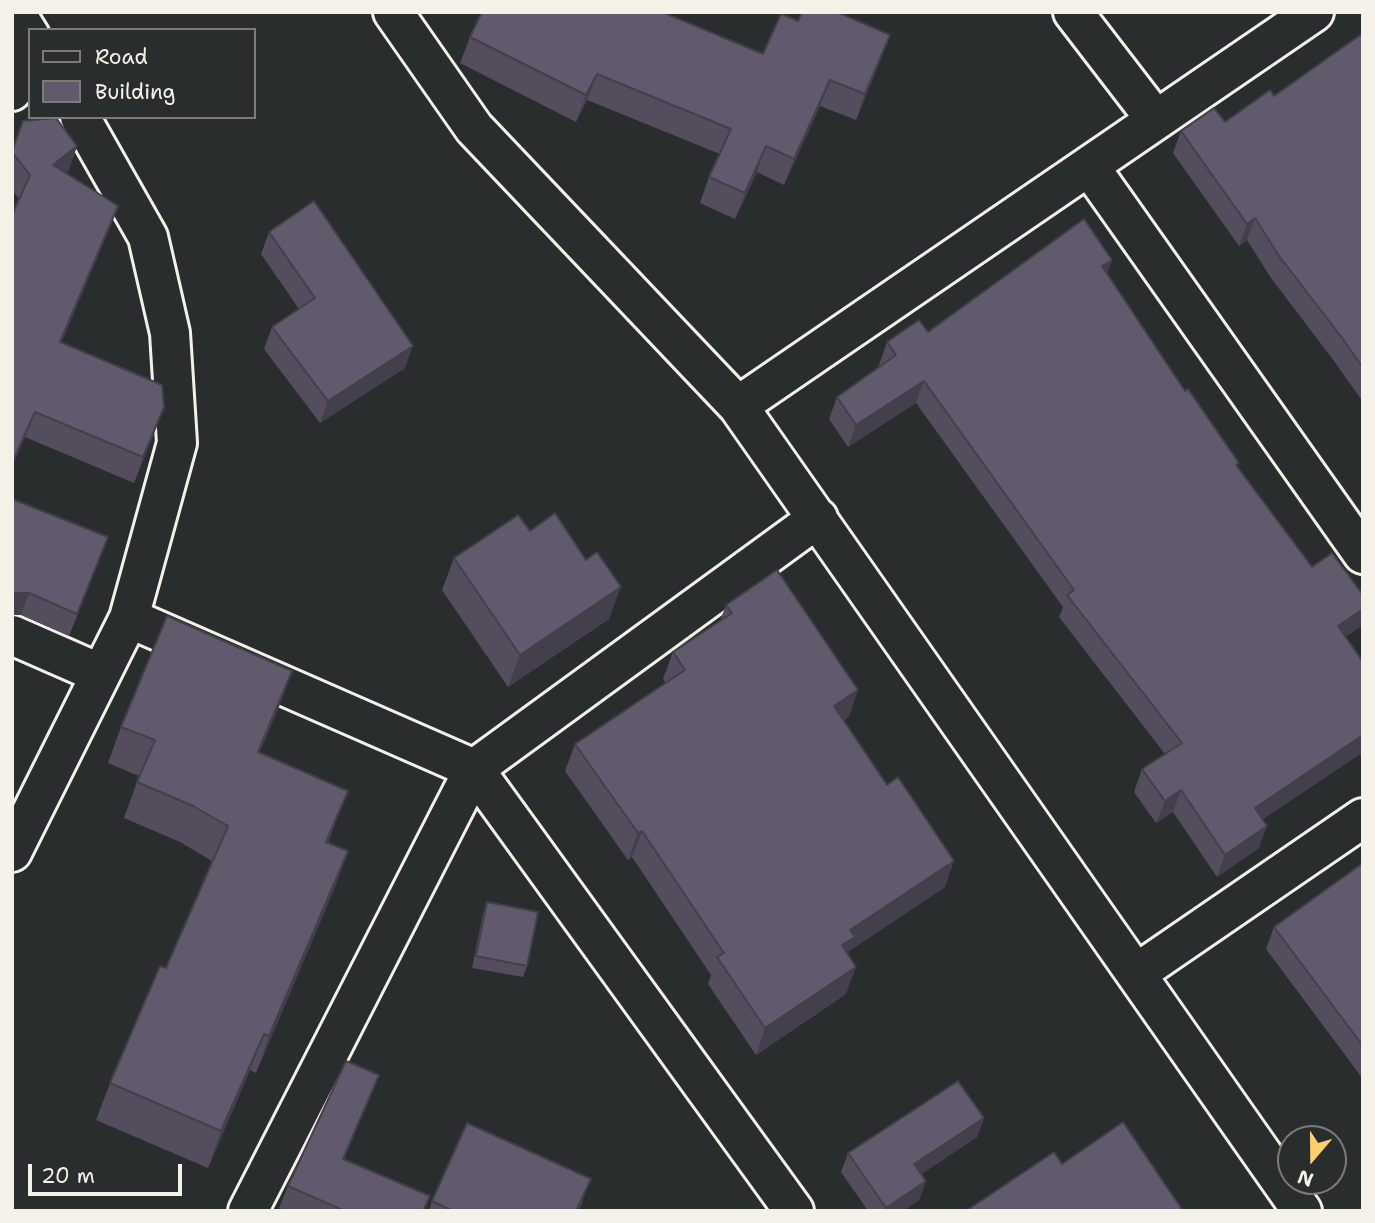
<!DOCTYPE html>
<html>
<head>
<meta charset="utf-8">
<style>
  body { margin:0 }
  #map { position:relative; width:1375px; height:1223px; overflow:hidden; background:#2a2d2e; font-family:"Shantell Sans",sans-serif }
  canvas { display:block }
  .frame { position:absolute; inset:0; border:14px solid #f4f1e8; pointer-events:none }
  .legend { position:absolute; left:28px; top:28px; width:228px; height:91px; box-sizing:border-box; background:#2a2d2e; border:2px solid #7b7b78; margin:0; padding:9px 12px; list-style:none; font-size:21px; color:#f4f1e8 }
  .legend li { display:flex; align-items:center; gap:14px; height:35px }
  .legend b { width:35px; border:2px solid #7b7b78 }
  .north { position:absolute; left:1277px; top:1125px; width:70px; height:70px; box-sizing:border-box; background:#2a2d2e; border:2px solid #7b7b78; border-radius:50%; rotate:200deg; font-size:19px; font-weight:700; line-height:28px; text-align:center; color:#f4f1e8 }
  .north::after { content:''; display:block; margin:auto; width:24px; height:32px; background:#ffd166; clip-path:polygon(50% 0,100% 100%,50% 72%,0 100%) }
  .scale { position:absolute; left:28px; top:1164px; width:154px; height:32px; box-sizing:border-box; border:4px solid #f4f1e8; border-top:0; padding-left:9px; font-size:21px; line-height:24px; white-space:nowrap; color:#f4f1e8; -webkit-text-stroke:5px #2a2d2e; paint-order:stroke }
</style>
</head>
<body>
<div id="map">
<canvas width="1375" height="1223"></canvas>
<div class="frame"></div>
<ul class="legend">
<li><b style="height:9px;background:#2a2d2e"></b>Road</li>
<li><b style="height:19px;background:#605a6c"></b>Building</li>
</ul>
<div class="north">N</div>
<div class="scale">20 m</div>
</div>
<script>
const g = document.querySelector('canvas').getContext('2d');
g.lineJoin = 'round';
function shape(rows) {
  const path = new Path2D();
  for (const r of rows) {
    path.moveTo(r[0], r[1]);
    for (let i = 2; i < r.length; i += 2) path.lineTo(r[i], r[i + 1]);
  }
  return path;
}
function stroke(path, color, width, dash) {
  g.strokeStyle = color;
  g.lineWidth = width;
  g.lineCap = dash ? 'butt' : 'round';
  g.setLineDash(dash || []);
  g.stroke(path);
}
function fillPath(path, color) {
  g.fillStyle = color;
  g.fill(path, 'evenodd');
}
const minor = shape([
  [15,12,30,36],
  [393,12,474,128,738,406,1302,1211],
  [1073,12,1156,120],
  [12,91,30,53],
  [1089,166,1363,554],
  [738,406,1314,12],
  [129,618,474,769,794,1211],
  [12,635,101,674],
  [12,852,129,618,177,443,170,333,148,237,80,117],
  [1137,973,1363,818],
  [248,1211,474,769,818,518]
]);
const wall = shape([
  [1363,33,1363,402,1334,361,1271,278,1247,240,1239,246,1173,153,1181,131,1225,122,1274,96],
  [470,37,763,54,880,61,856,120,820,106,784,185,757,172,735,219,700,203,709,177,720,154,587,100,576,122,460,63],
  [23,121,77,146,68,172,66,173,118,206,108,232,61,343,154,433,134,483,25,437,19,199,12,190,12,150],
  [269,232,405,368,320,423,264,349,272,327,299,309,261,254],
  [1112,260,1107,274,1185,391,1238,467,1312,567,1361,626,1345,637,1363,662,1363,757,1360,754,1263,819,1259,848,1217,877,1173,812,1156,823,1134,792,1142,769,1165,754,1059,617,1063,607,916,403,848,447,829,419,837,397,880,366,879,365,887,342,928,332],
  [12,499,100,559,69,636,21,615],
  [530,531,609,619,508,687,442,590,454,558],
  [726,605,849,717,844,720,945,887,849,951,848,955,846,994,756,1055,708,984,711,975,632,857,628,860,565,771,575,744,666,683,663,679,673,652,720,621],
  [279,707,259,753,334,827,328,843,348,851,335,887,256,1073,250,1070,208,1168,96,1120,110,1083,166,968,212,861,180,842,124,818,139,776,108,763,121,727],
  [1363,863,1363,1079,1266,949,1274,927],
  [487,902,527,966,523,977,472,968,483,914],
  [379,1075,370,1097,344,1159,424,1211,286,1211,279,1208,288,1186],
  [984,1118,977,1137,921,1174,926,1181,919,1200,903,1211,868,1211,841,1172,848,1153],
  [432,1201,583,1201,578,1211,429,1211]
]);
const shadedWall = shape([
  [890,35,880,61,856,120,865,94],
  [597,74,587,100,576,122,586,95],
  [830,80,820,106,784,185,794,159],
  [77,146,68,172,43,191,53,165],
  [766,146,757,172,735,219,745,193],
  [118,206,108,232,51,368,60,342],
  [1255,218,1247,240,1239,246,1247,224],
  [1112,260,1104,282,1102,266],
  [413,346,405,368,320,423,328,401],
  [924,381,916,403,848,447,856,425],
  [164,407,154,433,134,483,143,457],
  [35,412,25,437,12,467,12,463],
  [621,587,609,619,508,687,520,655],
  [12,593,29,593,21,615,12,615],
  [1363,609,1363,622,1361,626,1329,649,1338,626],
  [292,671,279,707,244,788,258,752],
  [858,690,849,717,825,733,834,706],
  [1363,735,1363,747,1360,754,1247,830,1255,808],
  [1181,790,1173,812,1156,823,1165,801],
  [348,791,334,827,312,878,326,842],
  [1267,826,1259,848,1217,877,1225,855],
  [642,831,632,857,628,860,638,833],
  [348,851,335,887,256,1073,269,1036],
  [954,861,945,887,849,951,845,963,842,945,850,930],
  [856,967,846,994,756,1055,765,1028],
  [264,1034,250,1070,208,1168,221,1131],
  [379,1075,370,1097,335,1181,343,1159],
  [984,1118,977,1137,908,1183,914,1164],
  [591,1179,578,1211,576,1211],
  [926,1181,919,1200,903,1211,885,1211,886,1208]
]);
const building = shape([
  [482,12,662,12,763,54,781,14,798,21,802,12,837,12,890,35,865,94,830,80,794,159,766,146,745,193,709,177,731,129,597,74,586,95,470,37,482,12],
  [1363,33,1363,368,1343,339,1279,256,1255,218,1247,224,1181,131,1214,108,1225,122,1270,90,1274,96,1363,33],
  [56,118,77,146,53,165,118,206,60,342,162,385,164,407,143,457,35,412,12,463,12,215,30,175,12,152,23,121,56,118],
  [314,201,413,346,328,401,272,327,315,298,269,232,314,201],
  [1084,219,1112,260,1102,266,1185,391,1188,389,1239,463,1236,465,1312,567,1332,553,1363,595,1363,609,1338,626,1363,662,1363,735,1255,808,1267,826,1225,855,1181,790,1165,801,1142,769,1182,743,1067,595,1074,590,924,381,856,425,837,397,896,355,887,342,919,320,928,332,1084,219],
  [12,499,108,537,77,614,29,593,12,593,12,499],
  [555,513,586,560,597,552,621,587,520,655,454,558,518,515,530,531,555,513],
  [777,570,858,690,834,706,887,785,898,777,954,861,850,930,855,937,842,945,856,967,765,1028,717,957,724,953,642,831,638,833,575,744,685,670,673,652,732,613,726,605,777,570],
  [167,616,292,671,258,752,348,791,326,842,348,851,269,1036,264,1034,221,1131,110,1083,160,966,166,968,228,826,193,806,137,782,155,740,121,727,167,616],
  [1363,863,1363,1046,1274,927,1363,863],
  [487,902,538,912,527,966,476,956,487,902],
  [346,1061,379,1075,343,1159,430,1196,423,1211,345,1211,288,1186,346,1061],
  [958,1081,984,1118,914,1164,926,1181,886,1208,848,1153,958,1081],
  [1123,1122,1183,1211,966,1211,1054,1152,1062,1164,1123,1122],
  [467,1123,591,1179,576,1211,453,1211,432,1201,467,1123]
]);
stroke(minor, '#f4f1e8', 44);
stroke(minor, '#2a2d2e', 38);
fillPath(wall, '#534d5d');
fillPath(shadedWall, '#433f4c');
fillPath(building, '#605a6c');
stroke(building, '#433f4c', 2);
</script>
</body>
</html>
